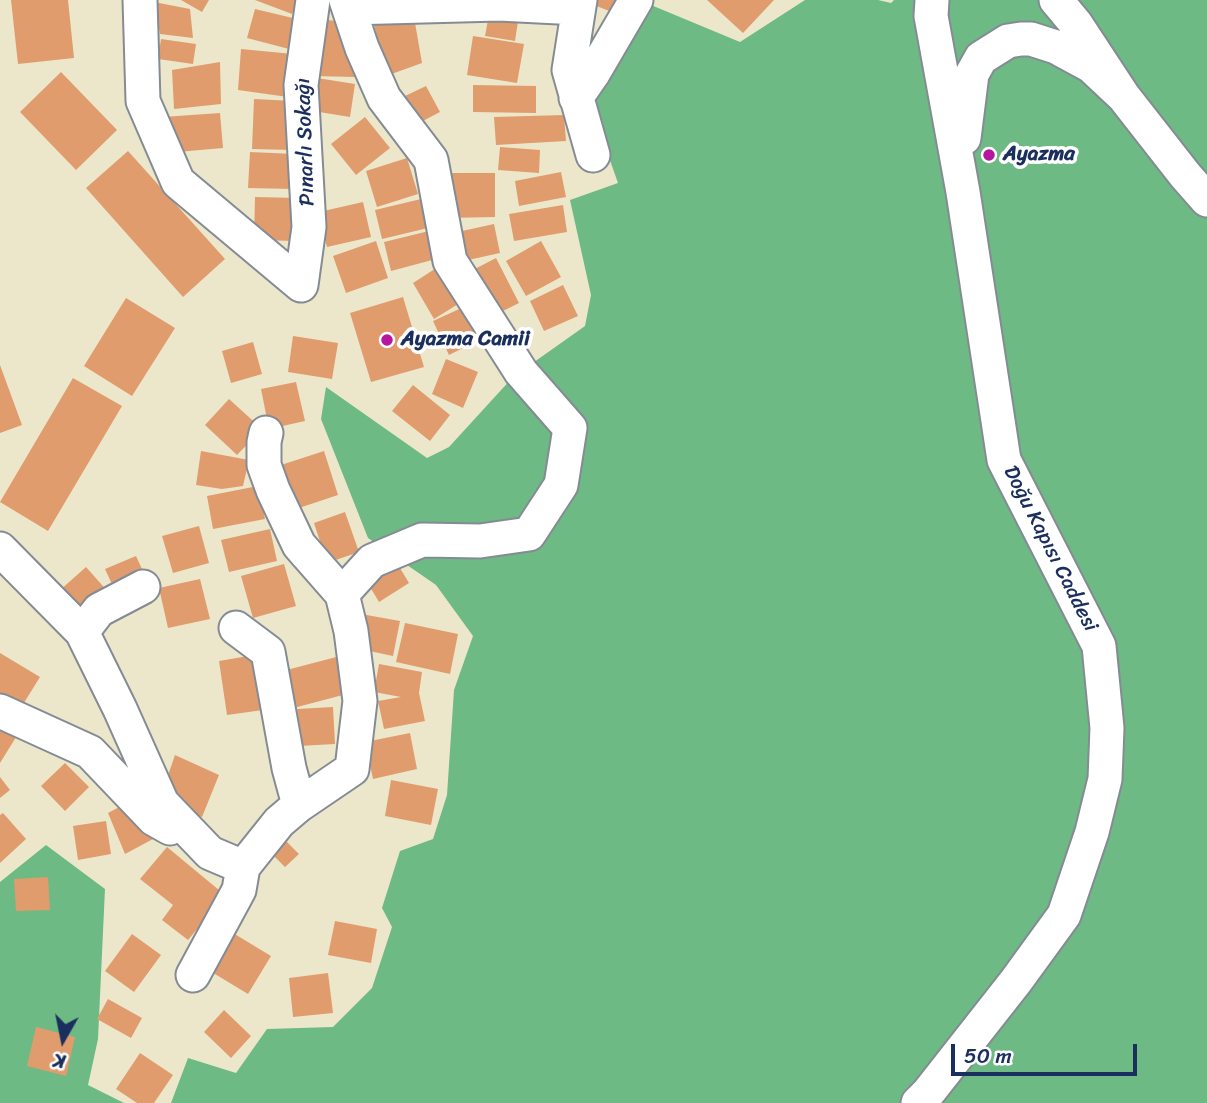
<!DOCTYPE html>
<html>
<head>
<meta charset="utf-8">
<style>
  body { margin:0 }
  #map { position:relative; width:1207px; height:1103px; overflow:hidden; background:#ece7cb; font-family:Sriracha,sans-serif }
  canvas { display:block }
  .north { position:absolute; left:28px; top:1005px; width:70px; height:70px; -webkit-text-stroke:5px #fff; paint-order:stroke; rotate:189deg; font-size:19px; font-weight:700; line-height:28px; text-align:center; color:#1b2f5e }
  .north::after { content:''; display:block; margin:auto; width:24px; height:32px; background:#1b2f5e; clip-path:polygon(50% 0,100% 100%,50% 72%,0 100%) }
  .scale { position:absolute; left:951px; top:1044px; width:186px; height:32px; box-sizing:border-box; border:4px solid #1b2f5e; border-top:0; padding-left:9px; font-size:21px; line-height:24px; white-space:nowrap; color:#1b2f5e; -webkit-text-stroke:5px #fff; paint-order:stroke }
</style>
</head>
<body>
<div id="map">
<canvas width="1207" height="1103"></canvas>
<div class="north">K</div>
<div class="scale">50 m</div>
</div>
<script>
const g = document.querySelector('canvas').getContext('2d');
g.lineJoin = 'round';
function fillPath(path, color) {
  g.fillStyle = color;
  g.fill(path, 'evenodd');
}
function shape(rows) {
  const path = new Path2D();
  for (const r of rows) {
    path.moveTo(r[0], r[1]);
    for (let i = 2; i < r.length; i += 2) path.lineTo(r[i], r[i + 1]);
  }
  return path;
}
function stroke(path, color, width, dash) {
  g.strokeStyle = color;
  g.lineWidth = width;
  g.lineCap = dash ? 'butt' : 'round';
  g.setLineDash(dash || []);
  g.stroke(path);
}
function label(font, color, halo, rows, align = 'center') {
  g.font = font + ' Sriracha,sans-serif';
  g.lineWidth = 7;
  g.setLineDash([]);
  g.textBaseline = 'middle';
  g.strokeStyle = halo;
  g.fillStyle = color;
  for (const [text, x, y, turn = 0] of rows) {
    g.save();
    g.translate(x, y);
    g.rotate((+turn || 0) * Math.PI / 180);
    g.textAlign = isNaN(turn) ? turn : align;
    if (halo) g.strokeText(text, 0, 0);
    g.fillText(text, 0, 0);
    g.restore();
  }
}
const forest = shape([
  [805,0,878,0,891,3,894,0,1207,0,1207,1103,171,1103,188,1058,236,1073,267,1029,333,1027,372,988,392,927,382,908,400,851,433,839,447,795,454,690,473,636,436,585,368,538,321,419,326,387,427,458,449,447,513,377,585,326,591,295,570,200,618,183,589,101,651,5,740,42],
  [46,845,105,889,98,1039,88,1085,124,1103,0,1103,0,882]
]);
const building = shape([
  [11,0,68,0,74,58,18,64],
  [181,0,209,0,202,12],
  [255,0,297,0,292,14],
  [587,0,622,0,617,14,586,2],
  [707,0,774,0,743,33],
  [154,2,190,9,193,38,160,34],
  [255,9,297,19,289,49,247,38],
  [490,9,519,15,515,41,485,36],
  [414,17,422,63,386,76,374,24],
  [321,19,335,21,344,36,355,77,313,76],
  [473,36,524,44,517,83,467,75],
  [161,39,196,44,193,64,158,59],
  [241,49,293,54,288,97,238,90],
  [220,62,221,104,174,109,172,70],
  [61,72,117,130,76,170,20,112],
  [317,78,355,84,350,117,313,111],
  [473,85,536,86,536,113,473,112],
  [426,86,440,112,419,123,405,96],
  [254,99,294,101,292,150,252,149],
  [220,113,223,148,166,153,163,117],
  [564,115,566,141,496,145,494,117],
  [365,117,390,148,356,175,331,144],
  [500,147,540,150,539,173,498,170],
  [128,151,225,259,183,297,86,188],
  [250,152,294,154,293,189,248,188],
  [407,158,418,194,377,207,366,171],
  [561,172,566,197,519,206,515,181],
  [446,173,495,173,495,217,446,218],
  [255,197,299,198,298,241,254,240],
  [421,199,428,228,382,239,375,210],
  [363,202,371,237,327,247,319,212],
  [563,205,567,232,514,241,509,214],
  [494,224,500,253,459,262,453,233],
  [429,231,436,259,391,271,384,242],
  [376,241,388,278,346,293,333,256],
  [541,241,561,277,526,296,506,261],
  [496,258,519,303,489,318,467,273],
  [441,265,463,301,434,319,413,283],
  [563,285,578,316,544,331,530,301],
  [403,297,424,367,371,382,350,313],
  [126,298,175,328,132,396,84,366],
  [468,305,483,338,449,355,433,321],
  [293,336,338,343,332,379,288,372],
  [253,342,262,374,231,383,222,351],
  [446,359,478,372,463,408,432,394],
  [0,365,22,425,0,433],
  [73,378,122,406,48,531,0,502],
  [296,382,305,421,269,429,261,389],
  [413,385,450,415,430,441,392,411],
  [229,399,262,429,237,455,205,425],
  [201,451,249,460,243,486,222,489,196,485],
  [324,451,338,495,293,510,278,466],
  [258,486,265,519,213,529,207,496],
  [345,512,359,552,327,563,314,523],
  [199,526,209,563,173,573,162,536],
  [270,529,277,561,229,572,221,540],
  [136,556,147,580,116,593,105,569],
  [397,563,409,583,379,602,367,582],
  [284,564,296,606,253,618,241,576],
  [86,567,110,594,83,618,59,591],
  [200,579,210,619,168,628,159,588],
  [361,614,400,621,393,656,355,648],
  [405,623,458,634,450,674,396,662],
  [0,653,40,677,22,706,0,693],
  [254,655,263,710,227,715,219,661],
  [344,655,354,692,286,710,275,673],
  [379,664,422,672,419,693,425,721,384,729,378,701,401,697,374,692],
  [333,707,335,744,299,746,297,709],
  [0,723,18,734,0,763],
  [410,733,417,769,373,779,365,742],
  [175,755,219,775,202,817,177,808,166,781],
  [65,763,89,787,65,811,41,786],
  [0,777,10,790,0,798],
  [391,780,438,789,431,825,385,816],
  [125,804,153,839,125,854,108,813],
  [3,813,26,839,0,863,0,815],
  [106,821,111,854,78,860,73,826],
  [285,840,299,854,285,867,271,853],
  [167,847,225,895,188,940,162,920,173,905,140,879],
  [48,877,50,910,16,911,14,879],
  [335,921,377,929,371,963,328,955],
  [228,930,271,956,248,994,205,968],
  [132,934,161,955,134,992,105,971],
  [328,973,333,1013,293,1017,289,978],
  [108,999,142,1018,131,1038,97,1019],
  [224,1010,251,1036,231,1058,204,1032],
  [36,1027,75,1037,66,1076,27,1066],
  [140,1053,173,1075,154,1103,137,1103,116,1089]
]);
const minor = shape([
  [140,0,143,101,178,182,301,285],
  [580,0,569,70,593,155],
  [1056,0,1076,24,1124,97,1185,175,1207,200],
  [349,8,499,4,578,8],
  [576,98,594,72,636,0],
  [964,138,972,74,981,58,1008,41,1021,39,1031,39,1056,47,1091,66,1124,97],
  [301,285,309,227,301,85,313,0],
  [0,549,82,632,120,709,162,803,210,853,243,867,279,822,299,805,352,769,360,701,351,631,342,594,299,545,273,490,264,465,264,442,266,433],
  [342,594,372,561,422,540,480,541,529,534,561,485,570,428,521,372,450,261,431,160,384,98,362,48,346,0],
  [236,628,268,652,289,768,299,805],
  [82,632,99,610,143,587],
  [0,711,90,752,154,819,170,828],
  [193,975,239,890,243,867],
  [918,1103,928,1093,1016,981,1064,915,1092,832,1105,779,1107,728,1099,646,1004,460,963,192,931,16,932,0]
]);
const markers = [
  [989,155,7,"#b5179e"],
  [387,340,7,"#b5179e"]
];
const streetNames = [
  ["Pınarlı Sokağı",306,142,-92],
  ["Doğu Kapısı Caddesi",1050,549,63]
];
const poiNames = [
  ["Ayazma",1003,155],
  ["Ayazma Camii",401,340]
];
fillPath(forest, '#6dba84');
fillPath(building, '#e09c6d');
stroke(minor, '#848b94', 37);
stroke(minor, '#fff', 33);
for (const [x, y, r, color] of markers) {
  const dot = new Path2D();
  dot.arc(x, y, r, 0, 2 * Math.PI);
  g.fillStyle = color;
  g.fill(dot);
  stroke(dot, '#fff', 2.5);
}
label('21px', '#1b2f5e', '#fff', streetNames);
label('bold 21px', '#1b2f5e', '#fff', poiNames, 'left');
</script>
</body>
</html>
